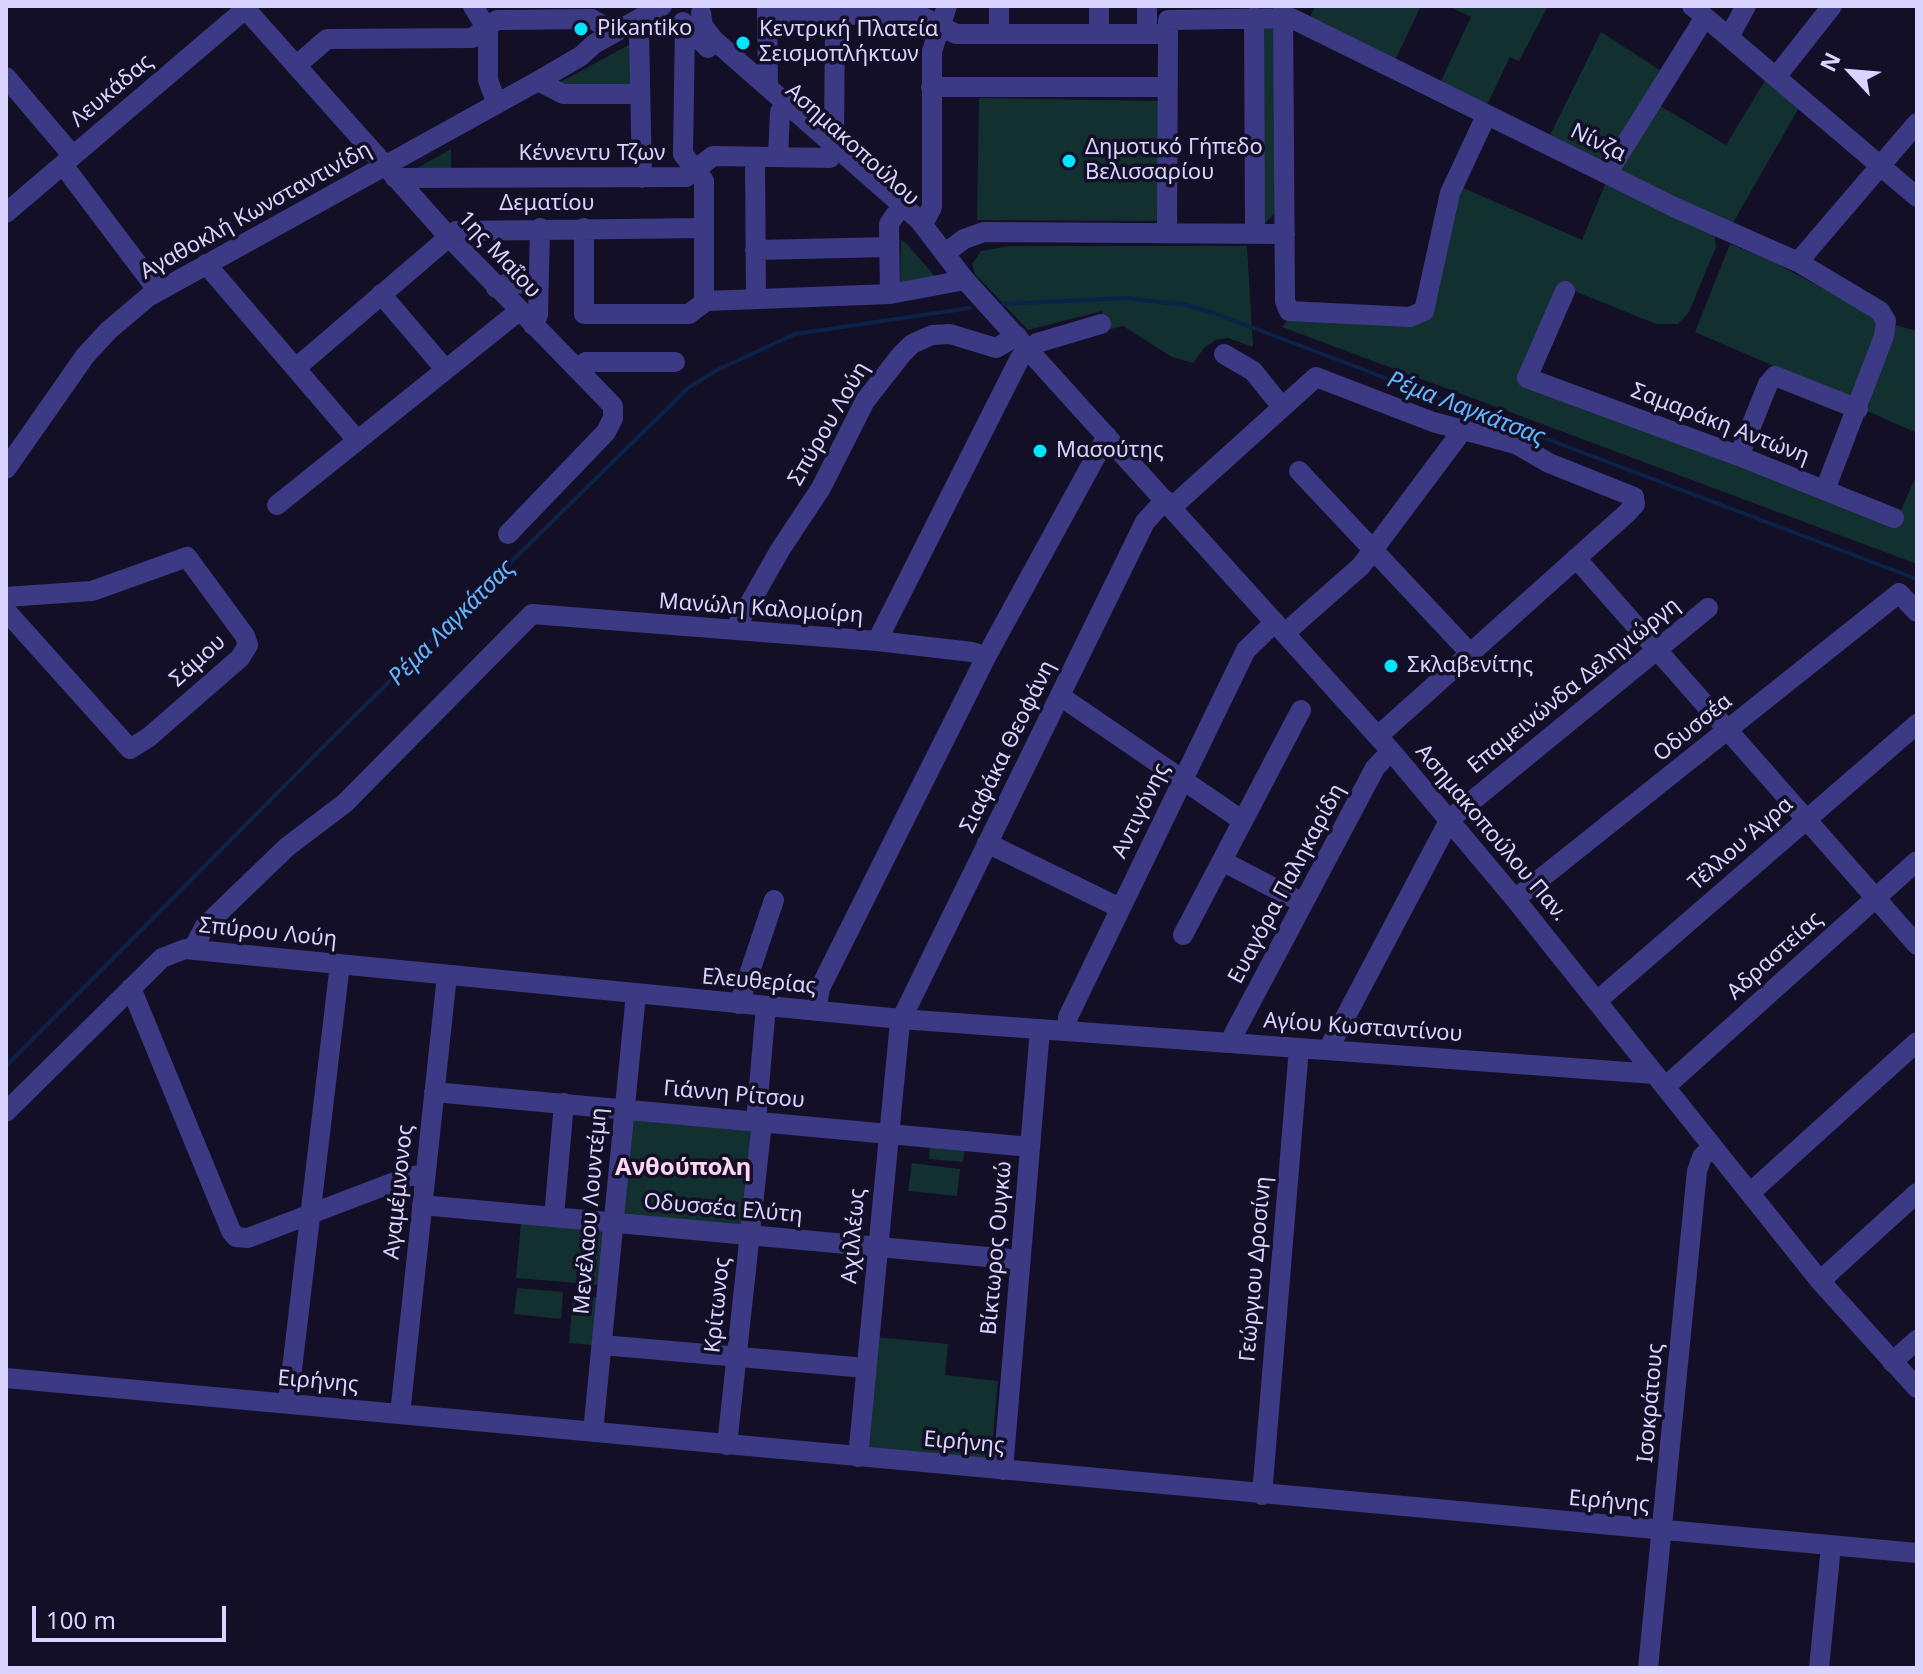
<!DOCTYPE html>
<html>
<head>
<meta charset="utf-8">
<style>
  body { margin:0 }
  #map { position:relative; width:1923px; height:1674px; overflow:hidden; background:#130f26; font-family:"Noto Sans",sans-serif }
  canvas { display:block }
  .frame { position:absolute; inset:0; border:8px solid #d9d4ff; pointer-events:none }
  .north { position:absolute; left:1811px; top:32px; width:80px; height:80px; -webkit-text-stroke:6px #130f26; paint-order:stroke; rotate:296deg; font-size:22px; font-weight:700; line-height:32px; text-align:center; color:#d9d4ff }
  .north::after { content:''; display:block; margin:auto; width:28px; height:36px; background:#d9d4ff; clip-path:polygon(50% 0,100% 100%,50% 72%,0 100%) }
  .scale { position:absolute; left:32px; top:1606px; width:194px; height:36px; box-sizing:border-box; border:4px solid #d9d4ff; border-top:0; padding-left:10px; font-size:24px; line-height:28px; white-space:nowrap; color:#d9d4ff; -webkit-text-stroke:6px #130f26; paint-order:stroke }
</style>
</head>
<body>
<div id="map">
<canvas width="1923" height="1674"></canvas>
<div class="frame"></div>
<div class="north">N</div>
<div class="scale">100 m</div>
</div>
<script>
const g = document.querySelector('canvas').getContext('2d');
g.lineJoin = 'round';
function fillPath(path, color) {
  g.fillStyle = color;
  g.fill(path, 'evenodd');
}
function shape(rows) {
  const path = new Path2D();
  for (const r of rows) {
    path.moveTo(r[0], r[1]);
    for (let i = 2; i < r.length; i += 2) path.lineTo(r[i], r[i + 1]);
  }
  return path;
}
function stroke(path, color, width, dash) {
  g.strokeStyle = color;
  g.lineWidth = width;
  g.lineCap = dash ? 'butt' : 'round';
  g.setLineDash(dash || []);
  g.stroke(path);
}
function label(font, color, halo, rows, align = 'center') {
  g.font = font + ' "Noto Sans",sans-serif';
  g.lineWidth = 7;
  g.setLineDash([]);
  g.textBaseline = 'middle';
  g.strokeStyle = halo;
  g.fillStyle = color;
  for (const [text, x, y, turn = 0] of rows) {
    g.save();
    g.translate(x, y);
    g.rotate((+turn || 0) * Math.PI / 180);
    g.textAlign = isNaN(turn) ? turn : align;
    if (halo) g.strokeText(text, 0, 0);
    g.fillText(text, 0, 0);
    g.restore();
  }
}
const green = shape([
  [1315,6,1421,6,1395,60,1310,17],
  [1448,6,1548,6,1519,61,1510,57,1486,107,1440,83,1471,17],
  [1259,26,1279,26,1278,191,1274,214,1265,223],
  [1601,32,1660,70,1645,97,1726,145,1766,79,1800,106,1730,228,1548,139],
  [634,42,630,90,555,85],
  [979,98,1161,101,1159,221,977,220],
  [451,149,451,175,414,170],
  [1607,180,1714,232,1716,247,1689,312,1678,324,1656,324,1557,284,1557,294,1522,381,1894,526,1917,474,1917,564,1282,327,1289,319,1415,322,1459,186,1582,240],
  [901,240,907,244,940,282,900,283],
  [1730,244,1772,261,1879,319,1855,401,1695,332],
  [1009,246,1247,246,1253,347,1228,338,1216,340,1204,348,1193,363,1172,357,1123,326,1107,330,1102,311,1028,330,975,274,972,264,981,251],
  [1892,324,1917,331,1917,433,1867,411],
  [630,1118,756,1129,747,1226,622,1215],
  [930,1143,965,1146,963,1162,929,1159],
  [912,1163,960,1169,957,1196,908,1191],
  [521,1223,607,1231,601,1285,516,1278],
  [517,1288,563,1292,561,1319,514,1314],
  [573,1294,597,1297,593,1345,569,1343],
  [875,1337,948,1344,945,1375,998,1381,991,1460,865,1448]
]);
const stream = shape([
  [1003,304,1125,298,1186,305,1214,313,1917,579],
  [6,1066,333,737,688,388,717,370,795,334,970,308]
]);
const minor = shape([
  [243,6,448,236,613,406,613,418,606,432,508,534],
  [473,6,488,31,488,80,497,104],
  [767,6,768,86],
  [1147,6,1147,34],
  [1283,6,1285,301,1289,311,1410,317,1424,311,1450,193,1486,116],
  [1692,6,1917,197],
  [701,13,703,26,714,40,919,220,965,280,1391,751,1515,899,1820,1281,1917,1388],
  [767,16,917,14,956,34,1168,34,1168,20,1291,18,1676,208,1798,262,1880,311,1886,321,1884,336,1825,490],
  [1254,17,1255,234],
  [683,22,708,48],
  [685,25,683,154,704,181,704,302],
  [639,31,642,178],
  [999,34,999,6],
  [1099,34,1099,6],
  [1729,37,1746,6],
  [296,66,327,39,472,38,497,20,592,19,614,32],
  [6,77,73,156],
  [1776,77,1832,6],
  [538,81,563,94,640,94],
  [931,87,1168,87],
  [834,143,835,15],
  [755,157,756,299],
  [778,157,780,112],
  [63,165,158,291],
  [1607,174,1705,17],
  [395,178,686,177,713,156,830,158],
  [6,213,249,6],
  [923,224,932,207,932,51,947,6],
  [584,228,584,314,689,314,706,301,890,294,965,280],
  [1167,233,1168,34],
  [755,250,889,247],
  [947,252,964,239,984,232,1285,234],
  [1798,262,1917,123],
  [206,264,357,440],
  [496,288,508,283,538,284],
  [1565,291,1527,378,1739,456,1894,518],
  [381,294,445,369],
  [890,294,889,224,895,215],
  [533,325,538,315,540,228],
  [1224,354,1253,371,1282,407],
  [297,367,456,231,704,228],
  [576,368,586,362,675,362],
  [1739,456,1768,384,1775,376,1858,409],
  [6,469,85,356,108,331,148,297,538,81,581,56,594,44,662,6],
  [1299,471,1470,653],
  [277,505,519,311],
  [1172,507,1316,377,1433,422,1516,444,1549,463,1634,497,1635,504,1627,513,1378,736],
  [1576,558,1917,945],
  [6,597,92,591,187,557,245,636,248,645,240,658,149,737,130,749,6,611],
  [735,629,780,550,821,488,865,401,901,355,912,344,932,335,950,334,996,348,1017,336],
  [1285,633,1361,566,1462,431],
  [877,641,1020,358,1037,343,1101,324],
  [1060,696,1243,821],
  [987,843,1120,908],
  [1222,861,1303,903],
  [1515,899,1899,593,1917,612],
  [1183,935,1301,710],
  [193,949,205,926,287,847,345,803,532,614,877,641,972,652,986,657],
  [131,988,231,1231,236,1237,248,1238,410,1176,425,1175],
  [1597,1001,1917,724],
  [739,1004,774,900],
  [816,1011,820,988,986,657,1107,436],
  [1067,1031,1068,1017,1246,650,1275,622],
  [1229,1043,1375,768,1391,751],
  [1328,1050,1450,819,1708,608],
  [1665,1087,1917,861],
  [434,1092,1030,1147],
  [6,1112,162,958,185,949,901,1019,1655,1074],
  [756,1121,766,1006],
  [1750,1193,1917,1042],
  [422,1205,1020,1260],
  [554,1217,564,1103],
  [1820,1281,1917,1193],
  [602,1345,866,1368],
  [1892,1362,1917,1340],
  [6,1378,1917,1553],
  [288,1403,340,964],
  [400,1414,447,975],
  [593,1432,636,994],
  [727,1445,762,1122],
  [858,1457,900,1022,1145,522,1165,500],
  [1003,1470,1040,1029],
  [1262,1495,1299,1048],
  [1648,1668,1697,1171,1702,1157,1713,1147],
  [1819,1668,1831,1546]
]);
const markers = [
  [581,29,8,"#00e5ff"],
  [743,43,8,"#00e5ff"],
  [1069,161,8,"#00e5ff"],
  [1040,451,8,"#00e5ff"],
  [1391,666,8,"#00e5ff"]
];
const poiNames = [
  ["Pikantiko",597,29],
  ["Κεντρική Πλατεία",759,30],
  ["Σεισμοπλήκτων",759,55],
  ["Δημοτικό Γήπεδο",1085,148],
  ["Βελισσαρίου",1085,173],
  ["Μασούτης",1056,451],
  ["Σκλαβενίτης",1407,666]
];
const streetNames = [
  ["Λευκάδας",112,91,-40],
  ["Νίνζα",1598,143,26],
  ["Ασημακοπούλου",852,145,42],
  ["Κέννεντυ Τζων",592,154],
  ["Δεματίου",547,204],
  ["Αγαθοκλή Κωνσταντινίδη",256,211,-29],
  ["1ης Μαΐου",499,255,47],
  ["Σπύρου Λούη",829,424,-60],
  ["Σαμαράκη Αντώνη",1720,424,21],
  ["Μανώλη Καλομοίρη",761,609,4],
  ["Σάμου",198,661,-42],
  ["Επαμεινώνδα Δεληγιώργη",1574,686,-39],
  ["Οδυσσέα",1693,728,-39],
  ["Σιαφάκα Θεοφάνη",1008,747,-64],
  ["Αντιγόνης",1141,811,-64],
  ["Ασημακοπούλου Παν.",1491,833,50],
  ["Τέλλου Άγρα",1741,844,-41],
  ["Ευαγόρα Παληκαρίδη",1287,884,-62],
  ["Σπύρου Λούη",268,933,6],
  ["Αδραστείας",1775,956,-42],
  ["Ελευθερίας",759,982,5],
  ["Αγίου Κωσταντίνου",1363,1028,4],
  ["Γιάννη Ρίτσου",734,1095,5],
  ["Αγαμέμνονoς",399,1192,-84],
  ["Οδυσσέα Ελύτη",723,1209,5],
  ["Μενέλαου Λουντέμη",591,1211,-85],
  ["Αχιλλέως",854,1236,-85],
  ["Βίκτωρος Ουγκώ",997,1248,-85],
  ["Γεώργιου Δροσίνη",1256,1269,-85],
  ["Κρίτωνος",718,1305,-84],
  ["Ειρήνης",318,1382,5],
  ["Ισοκράτους",1651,1403,-85],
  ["Ειρήνης",964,1443,5],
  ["Ειρήνης",1609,1502,5]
];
const waterNames = [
  ["Ρέμα Λαγκάτσας",1466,409,21],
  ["Ρέμα Λαγκάτσας",452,623,-45]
];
const neighbourhoodNames = [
  ["Ανθούπολη",683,1168]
];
fillPath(green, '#12302f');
stroke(stream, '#0c2248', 4);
stroke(minor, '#3d3a85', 20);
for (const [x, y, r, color] of markers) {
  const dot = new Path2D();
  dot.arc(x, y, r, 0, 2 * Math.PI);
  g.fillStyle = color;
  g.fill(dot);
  stroke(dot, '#130f26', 3);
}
label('22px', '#d9d4ff', '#130f26', poiNames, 'left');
label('22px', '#d9d4ff', '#130f26', streetNames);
label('italic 24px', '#62b6ff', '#130f26', waterNames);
label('bold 24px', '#ffd6f0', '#130f26', neighbourhoodNames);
</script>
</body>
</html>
